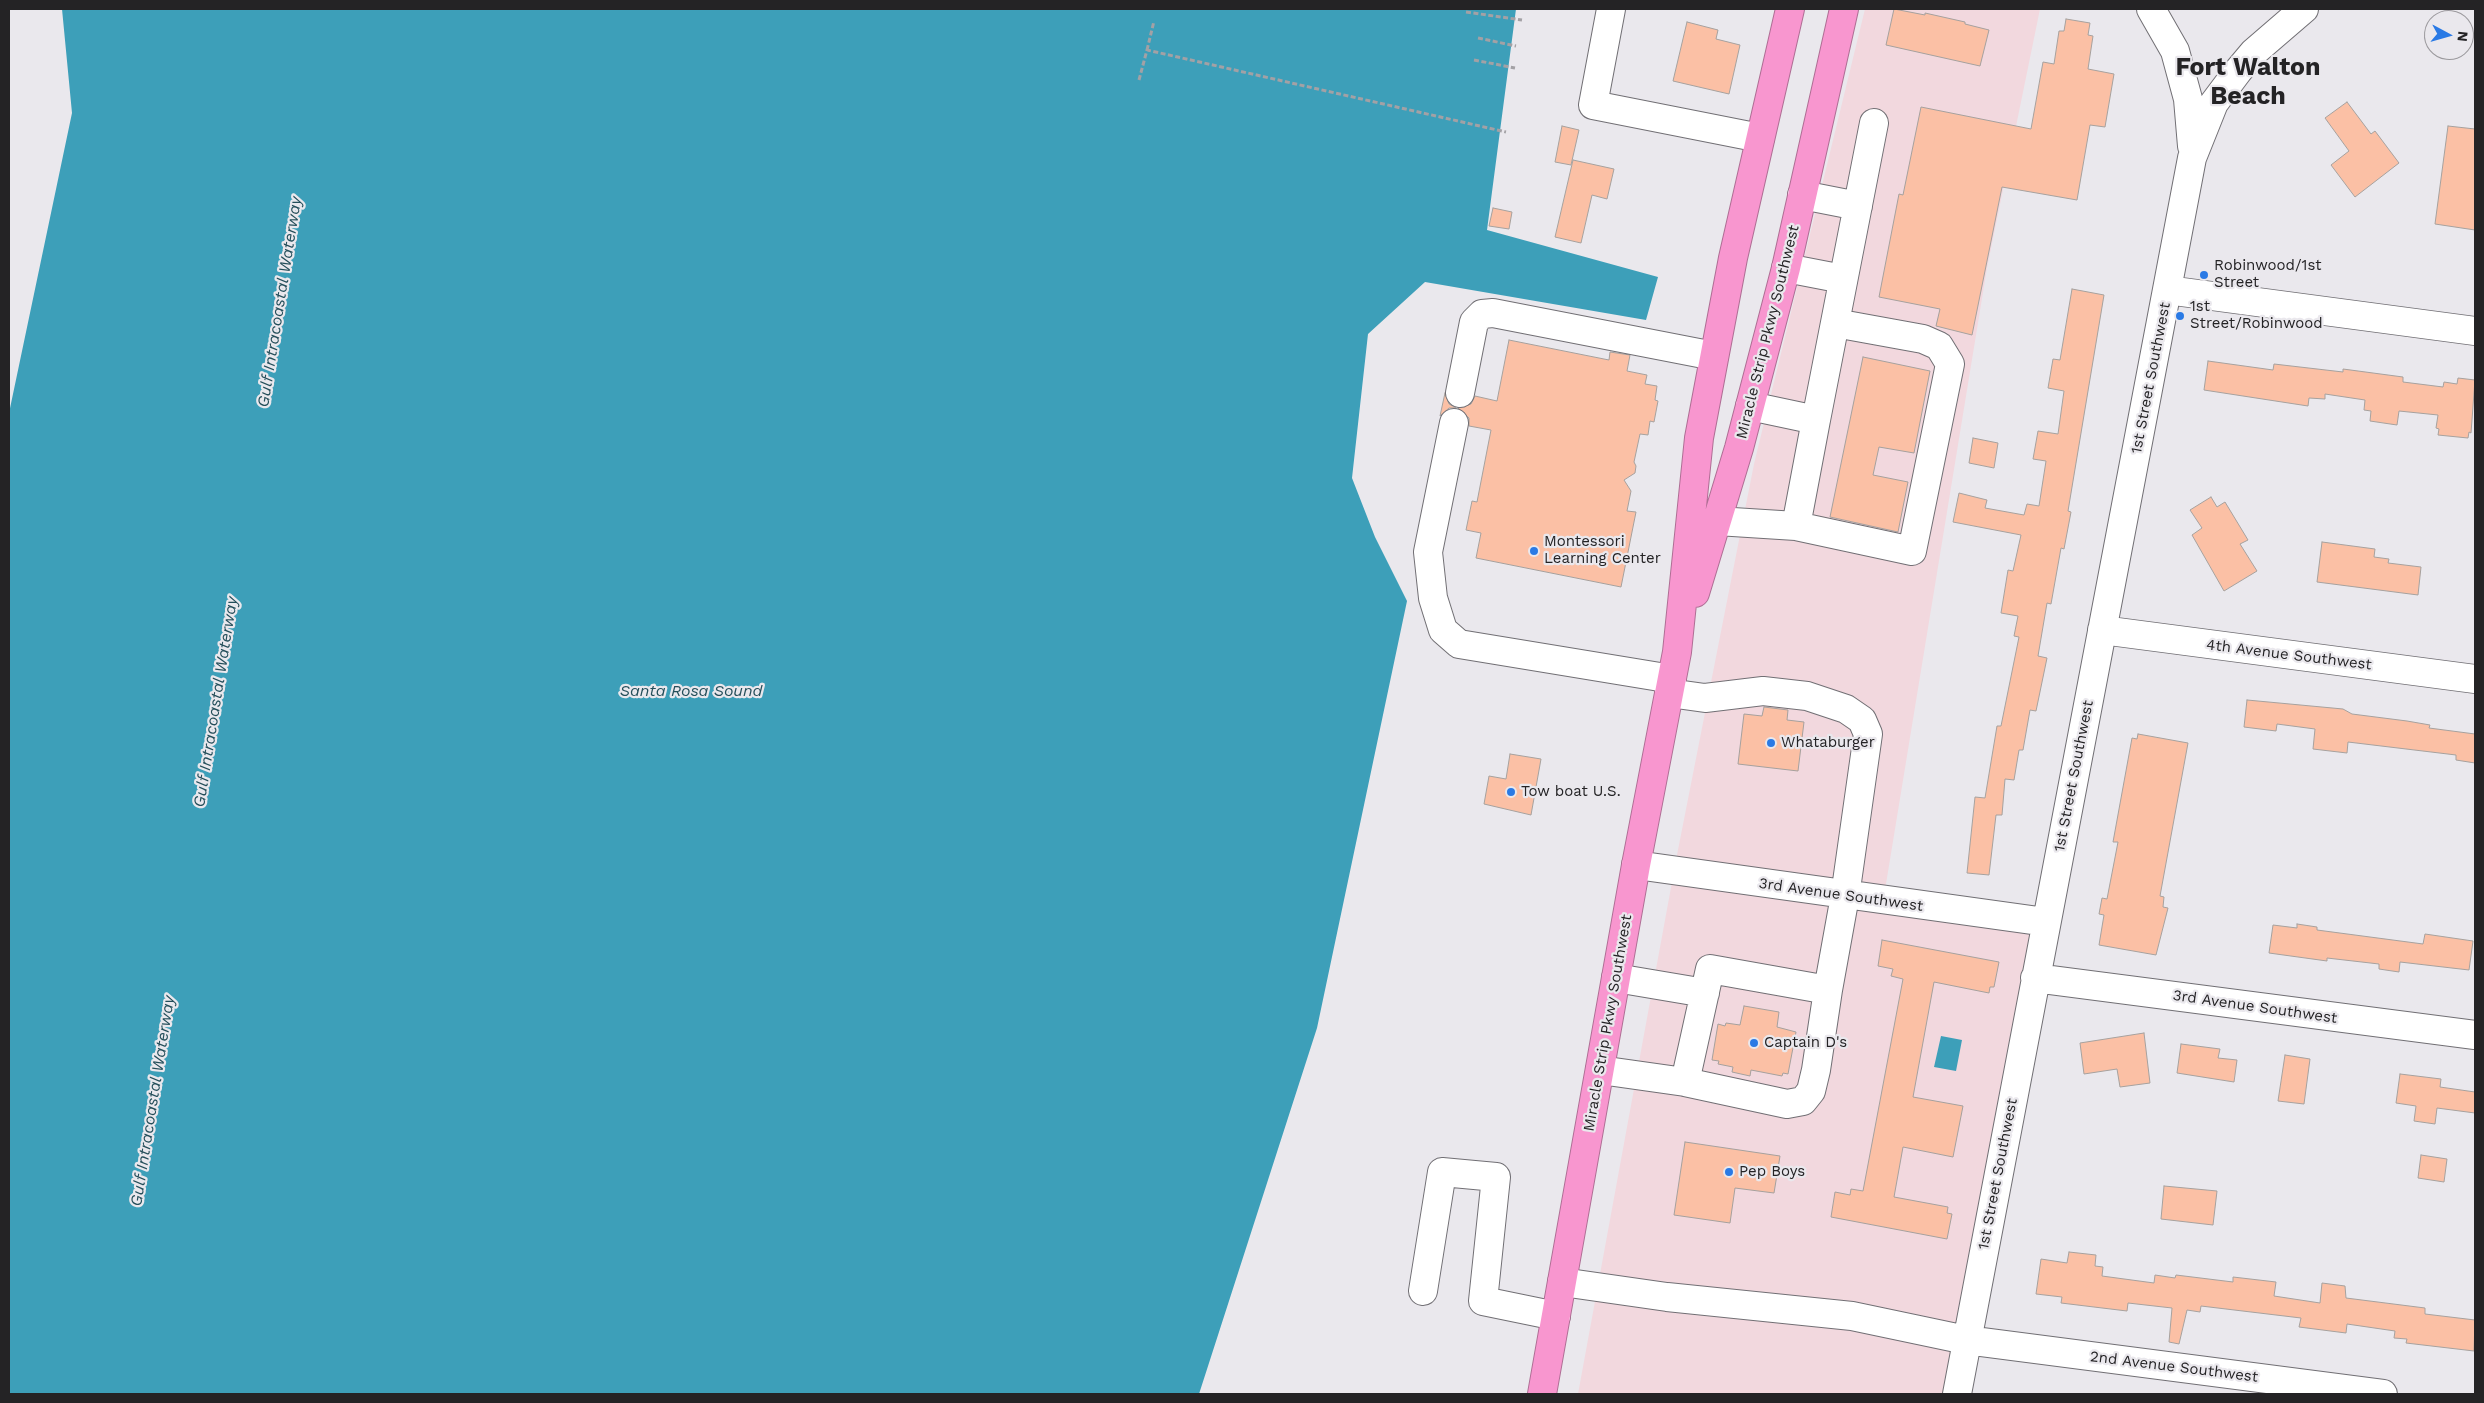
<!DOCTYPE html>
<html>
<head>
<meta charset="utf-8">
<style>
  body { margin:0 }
  #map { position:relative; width:2484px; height:1403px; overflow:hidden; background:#eae8ed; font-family:"Work Sans",sans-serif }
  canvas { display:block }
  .frame { position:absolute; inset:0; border:10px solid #242325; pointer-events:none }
  .north { position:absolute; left:2424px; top:10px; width:50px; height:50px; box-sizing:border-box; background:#eae8ed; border:1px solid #9b999d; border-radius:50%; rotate:96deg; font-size:14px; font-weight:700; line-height:20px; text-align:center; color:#242325 }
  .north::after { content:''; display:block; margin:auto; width:18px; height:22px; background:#2a7ae5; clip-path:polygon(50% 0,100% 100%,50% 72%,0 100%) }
</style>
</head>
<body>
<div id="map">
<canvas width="2484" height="1403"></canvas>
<div class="frame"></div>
<div class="north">N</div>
</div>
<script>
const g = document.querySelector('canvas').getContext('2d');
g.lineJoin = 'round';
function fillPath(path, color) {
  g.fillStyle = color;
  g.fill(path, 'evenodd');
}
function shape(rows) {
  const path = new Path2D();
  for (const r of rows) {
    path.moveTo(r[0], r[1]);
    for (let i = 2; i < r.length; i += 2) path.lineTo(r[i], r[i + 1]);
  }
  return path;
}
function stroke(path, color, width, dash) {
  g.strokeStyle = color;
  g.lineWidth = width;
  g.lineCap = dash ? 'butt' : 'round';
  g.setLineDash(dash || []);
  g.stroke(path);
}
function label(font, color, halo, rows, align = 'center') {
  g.font = font + ' "Work Sans",sans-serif';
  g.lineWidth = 4.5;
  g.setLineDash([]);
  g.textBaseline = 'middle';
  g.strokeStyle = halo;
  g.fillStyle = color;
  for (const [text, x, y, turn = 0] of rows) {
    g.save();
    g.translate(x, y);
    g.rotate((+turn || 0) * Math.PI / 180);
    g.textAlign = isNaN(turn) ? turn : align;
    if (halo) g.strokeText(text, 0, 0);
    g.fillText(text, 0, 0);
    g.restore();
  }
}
const commercial = shape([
  [1865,9,2040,9,1987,268,1885,890,1676,860,1754,464],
  [1672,882,2031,932,1955,1327,1944,1394,1578,1394]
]);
const water = shape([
  [62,9,1516,9,1487,230,1658,277,1646,320,1425,282,1368,334,1352,478,1375,537,1407,601,1317,1028,1199,1394,9,1394,9,413,72,113],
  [1941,1036,1962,1040,1956,1071,1934,1067]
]);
const building = shape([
  [1894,9,1925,15,1925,13,1965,22,1965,24,1989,30,1980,66,1886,45,1894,9],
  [2066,19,2090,23,2088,35,2093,36,2088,69,2114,74,2105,127,2090,125,2077,200,2002,187,1972,335,1936,326,1940,309,1879,297,1899,194,1903,195,1921,107,2031,129,2043,62,2054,64,2059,31,2064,31,2066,19],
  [1687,22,1718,30,1716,39,1740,45,1729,94,1673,81,1687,22],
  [2347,102,2371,134,2375,131,2399,163,2355,197,2331,165,2349,151,2325,118,2347,102],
  [1562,126,1579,130,1571,165,1555,162,1562,126],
  [2448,126,2475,129,2475,230,2435,224,2448,126],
  [1573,160,1614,169,1607,199,1592,195,1581,243,1555,237,1573,160],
  [1493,208,1512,212,1509,229,1489,226,1493,208],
  [2072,289,2104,295,2068,511,2071,512,2064,549,2061,548,2051,604,2047,603,2038,656,2047,658,2036,711,2030,710,2023,750,2019,750,2014,780,2005,779,2002,815,1996,815,1989,875,1967,873,1975,797,1985,798,1997,726,2001,726,2019,637,2014,636,2018,616,2001,613,2008,570,2013,571,2021,535,1953,522,1959,493,1987,500,1985,508,2024,515,2027,504,2039,506,2046,461,2033,459,2038,431,2058,434,2064,391,2048,388,2053,359,2060,360,2072,289],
  [1509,340,1609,360,1610,352,1630,355,1627,371,1647,375,1645,384,1657,386,1655,400,1658,401,1654,422,1650,421,1648,435,1640,434,1634,462,1636,466,1635,473,1624,480,1631,491,1627,511,1636,512,1621,587,1476,558,1481,533,1466,530,1472,501,1477,502,1491,430,1469,426,1469,418,1458,408,1471,404,1475,396,1497,401,1509,340],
  [1863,357,1930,371,1914,453,1879,447,1873,475,1908,482,1898,532,1830,517,1863,357],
  [2208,361,2273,370,2274,364,2343,372,2343,369,2403,377,2403,382,2443,387,2444,382,2457,384,2458,378,2475,380,2471,433,2469,432,2468,438,2438,435,2439,429,2436,428,2438,415,2399,411,2397,425,2370,421,2371,411,2364,410,2365,400,2325,394,2325,399,2309,398,2308,406,2204,390,2208,361],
  [1445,393,1449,404,1456,408,1449,408,1440,416,1445,393],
  [1973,438,1998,443,1994,468,1969,463,1973,438],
  [2211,497,2217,507,2225,502,2248,540,2240,544,2257,571,2224,591,2192,535,2202,528,2190,510,2211,497],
  [2322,542,2375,549,2374,557,2389,559,2388,563,2421,567,2418,595,2317,582,2322,542],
  [2247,700,2343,709,2352,714,2407,721,2430,725,2429,728,2475,734,2475,763,2456,760,2456,755,2348,742,2347,753,2313,749,2315,729,2277,724,2276,731,2244,727,2247,700],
  [1764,707,1788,710,1787,720,1804,722,1798,771,1738,764,1744,714,1762,716,1764,707],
  [2138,734,2188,743,2160,896,2164,897,2163,907,2168,908,2156,955,2099,945,2104,915,2099,914,2102,898,2107,899,2118,842,2113,842,2132,738,2137,739,2138,734],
  [1510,754,1541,759,1531,815,1484,804,1489,776,1506,779,1510,754],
  [2297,924,2317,927,2317,930,2423,944,2425,934,2473,941,2469,970,2400,962,2399,972,2379,969,2379,964,2327,958,2327,961,2269,953,2273,925,2297,928,2297,924],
  [1882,940,1999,962,1994,987,1990,987,1989,993,1934,982,1913,1097,1963,1106,1953,1157,1903,1147,1894,1197,1948,1207,1947,1213,1952,1214,1947,1239,1831,1217,1835,1192,1850,1195,1851,1189,1863,1191,1903,979,1891,976,1893,969,1878,966,1882,940],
  [1744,1006,1779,1012,1777,1027,1796,1032,1788,1074,1783,1073,1782,1076,1751,1070,1750,1076,1732,1072,1733,1067,1718,1064,1719,1061,1712,1060,1718,1024,1725,1026,1726,1023,1740,1025,1744,1006],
  [2144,1033,2150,1083,2120,1087,2117,1069,2084,1074,2080,1043,2144,1033],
  [2181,1044,2220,1049,2218,1058,2237,1060,2234,1082,2177,1073,2181,1044],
  [2285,1055,2310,1059,2304,1104,2278,1101,2285,1055],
  [2400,1074,2441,1079,2440,1087,2475,1092,2475,1113,2437,1108,2435,1124,2414,1121,2416,1106,2396,1103,2400,1074],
  [1685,1142,1780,1156,1774,1193,1735,1188,1730,1223,1674,1215,1685,1142],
  [2421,1155,2447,1159,2444,1182,2418,1178,2421,1155],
  [2164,1186,2217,1191,2213,1225,2161,1219,2164,1186],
  [2069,1252,2096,1255,2095,1266,2103,1267,2102,1276,2154,1283,2155,1275,2175,1278,2176,1275,2233,1282,2233,1277,2276,1282,2274,1296,2320,1303,2322,1283,2345,1286,2346,1298,2425,1308,2425,1314,2475,1320,2474,1351,2406,1343,2407,1339,2394,1338,2395,1331,2347,1324,2346,1333,2299,1327,2301,1318,2201,1306,2200,1312,2187,1310,2179,1344,2169,1342,2172,1308,2128,1303,2127,1311,2061,1303,2062,1297,2036,1294,2041,1259,2067,1263,2069,1252]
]);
const path = shape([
  [1466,12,1522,20],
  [1478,38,1516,46],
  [1147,50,1154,21],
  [1474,60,1515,68],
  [1139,80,1147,50,1506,132]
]);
const minor = shape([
  [1611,9,1593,105,1760,138],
  [2151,9,2175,51,2188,99,2192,146],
  [1802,195,1858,206],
  [1786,268,1843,279],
  [2167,290,2475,331],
  [1460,393,1474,322,1482,314,1493,313,1714,356],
  [1750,406,1816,420,1874,123],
  [1454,423,1428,552,1433,598,1443,630,1459,644,1672,679],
  [1717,521,1796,526,1912,551,1950,364,1939,346,1923,339,1835,323],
  [1796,526,1816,420],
  [2102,630,2475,679],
  [1636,865,2046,922],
  [1616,978,1705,993],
  [2035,978,2475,1035],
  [1600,1070,1685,1082,1710,969,1828,990,1845,896,1868,734,1862,720,1846,709,1807,696,1763,691,1705,698,1669,693],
  [1685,1082,1787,1104,1803,1101,1811,1091,1816,1070,1828,990],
  [1562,1282,1667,1297,1852,1316,1966,1340,2383,1394],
  [1423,1291,1442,1172,1496,1177,1483,1301,1556,1316],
  [1957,1394,2192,158,2214,103,2238,71,2254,52,2304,9]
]);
const highway = shape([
  [1695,593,1739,448,1786,268,1844,9],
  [1542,1394,1636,865,1677,652,1699,438,1733,258,1790,9]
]);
const markers = [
  [2204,275,5,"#2a7ae5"],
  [2180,316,5,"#2a7ae5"],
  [1534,551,5,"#2a7ae5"],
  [1771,743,5,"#2a7ae5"],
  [1511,792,5,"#2a7ae5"],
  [1754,1043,5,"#2a7ae5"],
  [1729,1172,5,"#2a7ae5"]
];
const poiNames = [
  ["Robinwood/1st",2214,266],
  ["Street",2214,283],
  ["1st",2190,307],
  ["Street/Robinwood",2190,324],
  ["Montessori",1544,542],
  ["Learning Center",1544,559],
  ["Whataburger",1781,743],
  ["Tow boat U.S.",1521,792],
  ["Captain D's",1764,1043],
  ["Pep Boys",1739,1172]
];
const streetNames = [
  ["Miracle Strip Pkwy Southwest",1768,332,-76],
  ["1st Street Southwest",2151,378,-79],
  ["4th Avenue Southwest",2289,655,7],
  ["1st Street Southwest",2074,776,-79],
  ["3rd Avenue Southwest",1841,895,8],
  ["3rd Avenue Southwest",2255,1007,8],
  ["Miracle Strip Pkwy Southwest",1608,1023,-80],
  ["1st Street Southwest",1998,1174,-79],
  ["2nd Avenue Southwest",2174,1367,7]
];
const waterNames = [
  ["Gulf Intracoastal Waterway",280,302,-81],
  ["Santa Rosa Sound",691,691],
  ["Gulf Intracoastal Waterway",216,702,-81],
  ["Gulf Intracoastal Waterway",153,1101,-81]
];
const townNames = [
  ["Fort Walton",2248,68],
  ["Beach",2248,97]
];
fillPath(commercial, '#f2d8de');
fillPath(water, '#3d9fb9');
fillPath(building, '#fbc0a5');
stroke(building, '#a6a19e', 1);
stroke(minor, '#716f74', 30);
stroke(highway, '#ae6e94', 30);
stroke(path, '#a3a1a5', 3, [5, 2.5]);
stroke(minor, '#fff', 28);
stroke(highway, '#f896cf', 28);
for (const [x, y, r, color] of markers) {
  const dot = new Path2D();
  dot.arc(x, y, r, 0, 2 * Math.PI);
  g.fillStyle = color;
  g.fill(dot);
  stroke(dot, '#eae8ed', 2);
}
label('15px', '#242325', '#eae8ed', poiNames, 'left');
label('15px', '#242325', '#eae8ed', streetNames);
label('italic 16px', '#244e5a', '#eae8ed', waterNames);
label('bold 25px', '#242325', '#eae8ed', townNames);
</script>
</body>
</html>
